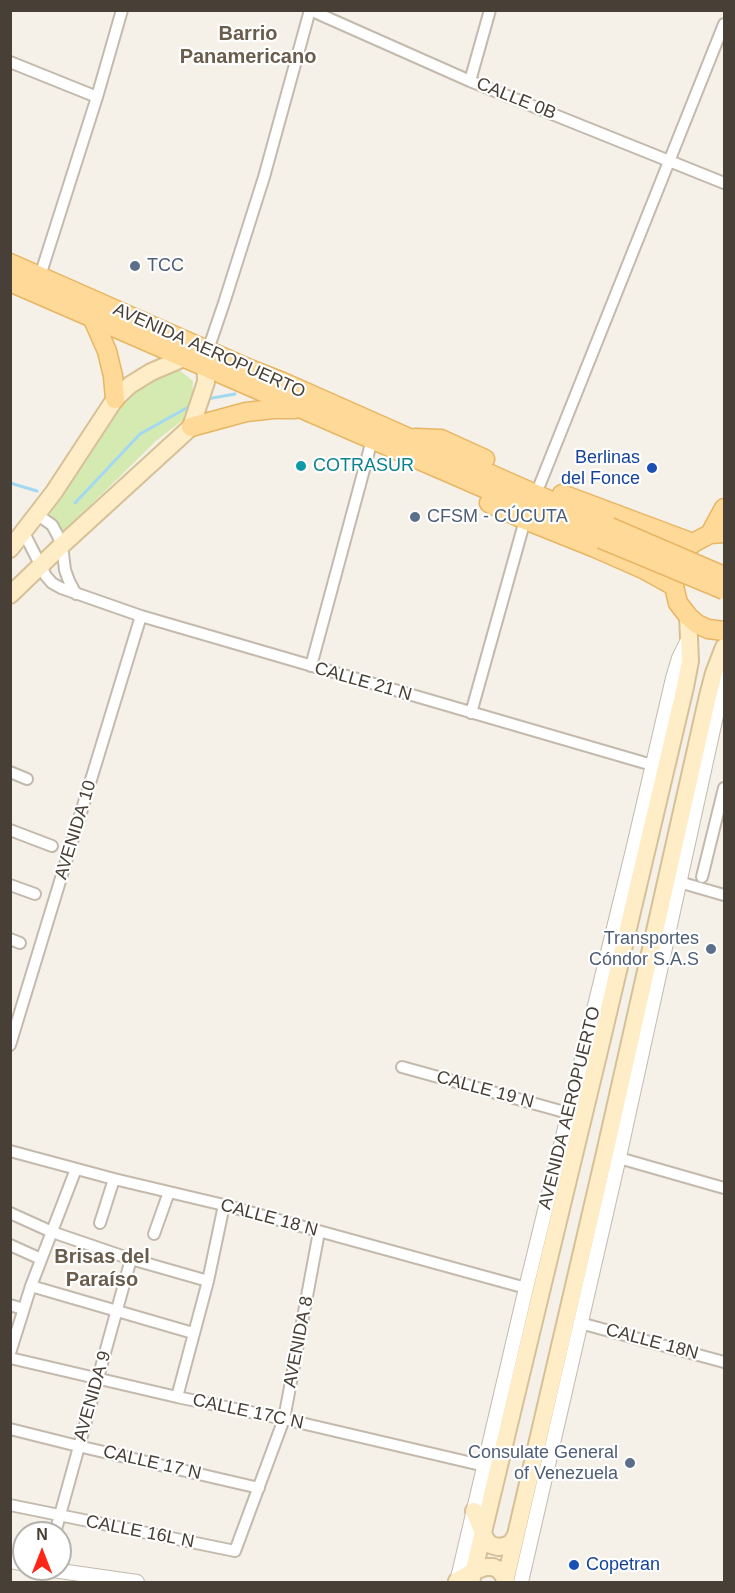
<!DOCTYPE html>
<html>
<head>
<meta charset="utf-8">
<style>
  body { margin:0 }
  #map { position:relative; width:735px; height:1593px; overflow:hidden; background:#f5f0e8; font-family:Helvetica,sans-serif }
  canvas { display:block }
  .frame { position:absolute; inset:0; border:12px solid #484036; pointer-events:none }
  .north { position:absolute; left:12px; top:1521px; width:60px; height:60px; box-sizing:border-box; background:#fff; border:2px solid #b6b3af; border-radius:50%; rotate:0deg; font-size:16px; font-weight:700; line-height:24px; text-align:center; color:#484036 }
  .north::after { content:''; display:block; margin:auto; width:21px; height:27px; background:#ff2615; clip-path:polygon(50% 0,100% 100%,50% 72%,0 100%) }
</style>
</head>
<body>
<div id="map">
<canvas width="735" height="1593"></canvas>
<div class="frame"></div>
<div class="north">N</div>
</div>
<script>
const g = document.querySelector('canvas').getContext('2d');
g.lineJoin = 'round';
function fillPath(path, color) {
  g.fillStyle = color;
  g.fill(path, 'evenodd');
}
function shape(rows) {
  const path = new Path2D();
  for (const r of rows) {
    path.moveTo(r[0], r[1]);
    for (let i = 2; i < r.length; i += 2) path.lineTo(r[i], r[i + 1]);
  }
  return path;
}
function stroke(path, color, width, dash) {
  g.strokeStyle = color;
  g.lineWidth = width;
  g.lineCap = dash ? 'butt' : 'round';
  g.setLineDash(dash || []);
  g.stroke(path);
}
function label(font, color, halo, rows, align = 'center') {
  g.font = font + ' Helvetica,sans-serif';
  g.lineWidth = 4.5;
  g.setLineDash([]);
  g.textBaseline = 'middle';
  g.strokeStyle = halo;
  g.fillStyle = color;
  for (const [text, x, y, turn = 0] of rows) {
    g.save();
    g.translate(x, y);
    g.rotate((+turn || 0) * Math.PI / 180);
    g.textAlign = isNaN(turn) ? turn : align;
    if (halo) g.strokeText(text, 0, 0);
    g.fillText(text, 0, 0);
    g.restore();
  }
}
const green = shape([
  [178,369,193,381,192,400,184,419,156,441,61,534,50,518,51,501,111,410,151,378]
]);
const stream = shape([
  [207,399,235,394],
  [10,483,37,491],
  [75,503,140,434,192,405]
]);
const minor = shape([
  [310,10,470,81,724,183],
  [10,62,97,97],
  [470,81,490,10],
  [40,276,97,97,122,10],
  [205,349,211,341,224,303,264,177,310,10],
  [540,484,724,24],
  [38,515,52,525,57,534,62,545,65,570,69,581,76,594],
  [24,533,46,576,52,583,61,588,141,616,652,765],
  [311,666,372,440],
  [471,713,525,520],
  [10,772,27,779],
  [10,830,52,846],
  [702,877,724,788],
  [679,882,724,895],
  [10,885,35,894],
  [10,939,20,943],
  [10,1045,141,616],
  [402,1067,568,1113],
  [10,1151,114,1179,224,1205,526,1288],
  [612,1156,724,1188],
  [10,1213,52,1232,131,1259,208,1281],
  [100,1223,114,1179],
  [154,1234,169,1192],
  [10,1245,41,1259],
  [31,1286,193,1333],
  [10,1305,23,1309],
  [580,1323,724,1362],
  [10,1353,31,1286,76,1169],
  [10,1358,177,1397,284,1419,485,1466],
  [177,1397,208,1281,224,1205],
  [10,1429,78,1446,259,1488],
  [10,1505,235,1551,284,1419,319,1232],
  [55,1533,131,1259]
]);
const tertiary = shape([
  [10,1561,24,1564],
  [46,1569,137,1582],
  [457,1582,526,1288,634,846,673,678,679,658,689,638],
  [521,1582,619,1157,723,684,724,653]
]);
const secondary = shape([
  [10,549,54,492,115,399,130,385,151,372,205,349,206,382,191,427,62,545,10,595],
  [474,1511,486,1540,491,1545,498,1547,505,1546,511,1543,515,1537],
  [457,1581,474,1571,486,1567,493,1567,499,1570,503,1575,506,1582],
  [471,1582,600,1047,685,687,690,661,688,616],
  [505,1582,605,1153,708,696,714,673,724,647]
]);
const primary = shape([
  [10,263,250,369,283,382,610,527],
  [10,282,601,539],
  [92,317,107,351,113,376,115,399],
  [191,427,246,412,274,409,295,409],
  [415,438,441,439,485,459],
  [562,494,693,543],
  [489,503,525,520,595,548,645,570,674,586],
  [710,534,724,508],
  [685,551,693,543,710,534,724,533],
  [675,575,674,586,678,603,688,616,697,624,708,629,724,631]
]);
const primaryBridge = shape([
  [610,527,724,576],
  [601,539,724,590]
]);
const markers = [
  [135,266,6,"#5c6f8a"],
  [301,466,6,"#0f9aa8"],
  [652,468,6,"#1a4fb4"],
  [415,517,6,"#5c6f8a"],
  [711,949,6,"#5c6f8a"],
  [630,1463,6,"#5c6f8a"],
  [574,1565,6,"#1a4fb4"]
];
const streetNames = [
  ["CALLE 0B",516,99,22],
  ["AVENIDA AEROPUERTO",209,351,24],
  ["CALLE 21 N",363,682,16],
  ["AVENIDA 10",76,830,-73],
  ["CALLE 19 N",485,1090,15],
  ["AVENIDA AEROPUERTO",570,1108,-76],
  ["CALLE 18 N",269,1218,15],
  ["AVENIDA 8",299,1342,-79],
  ["CALLE 18N",652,1342,15],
  ["AVENIDA 9",93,1396,-74],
  ["CALLE 17C N",248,1412,12],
  ["CALLE 17 N",152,1463,13],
  ["CALLE 16L N",140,1532,11]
];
const serviceNames = [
  ["TCC",147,266],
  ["CFSM - CÚCUTA",427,517],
  ["Transportes",699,939,"right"],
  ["Cóndor S.A.S",699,960,"right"],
  ["Consulate General",618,1453,"right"],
  ["of Venezuela",618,1474,"right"]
];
const transitNames = [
  ["Berlinas",640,458],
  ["del Fonce",640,479],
  ["Copetran",586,1565,"left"]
];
const cultureNames = [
  ["COTRASUR",313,466]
];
const neighbourhoodNames = [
  ["Barrio",248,34],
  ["Panamericano",248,57],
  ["Brisas del",102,1257],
  ["Paraíso",102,1280]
];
fillPath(green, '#d4eab0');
stroke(stream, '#a3d8f3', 3);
stroke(minor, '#c3baad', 14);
stroke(tertiary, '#c3baad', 16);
stroke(secondary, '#d6c097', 20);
stroke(primary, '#e8b663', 21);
stroke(minor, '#fff', 10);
stroke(tertiary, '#fff', 14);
stroke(secondary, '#ffedc8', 16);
stroke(primary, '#ffd997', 18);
stroke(primaryBridge, '#e8b663', 21, []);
stroke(primaryBridge, '#ffd997', 18);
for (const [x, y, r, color] of markers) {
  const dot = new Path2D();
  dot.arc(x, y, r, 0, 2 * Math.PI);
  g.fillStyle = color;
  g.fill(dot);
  stroke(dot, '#fff', 2);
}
label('18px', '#484036', '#fff', streetNames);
label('18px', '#4e5e75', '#fff', serviceNames, 'left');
label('18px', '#164399', '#fff', transitNames, 'right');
label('18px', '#0d838f', '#fff', cultureNames, 'left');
label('bold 20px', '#6b5d4d', '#fff', neighbourhoodNames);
</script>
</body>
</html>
